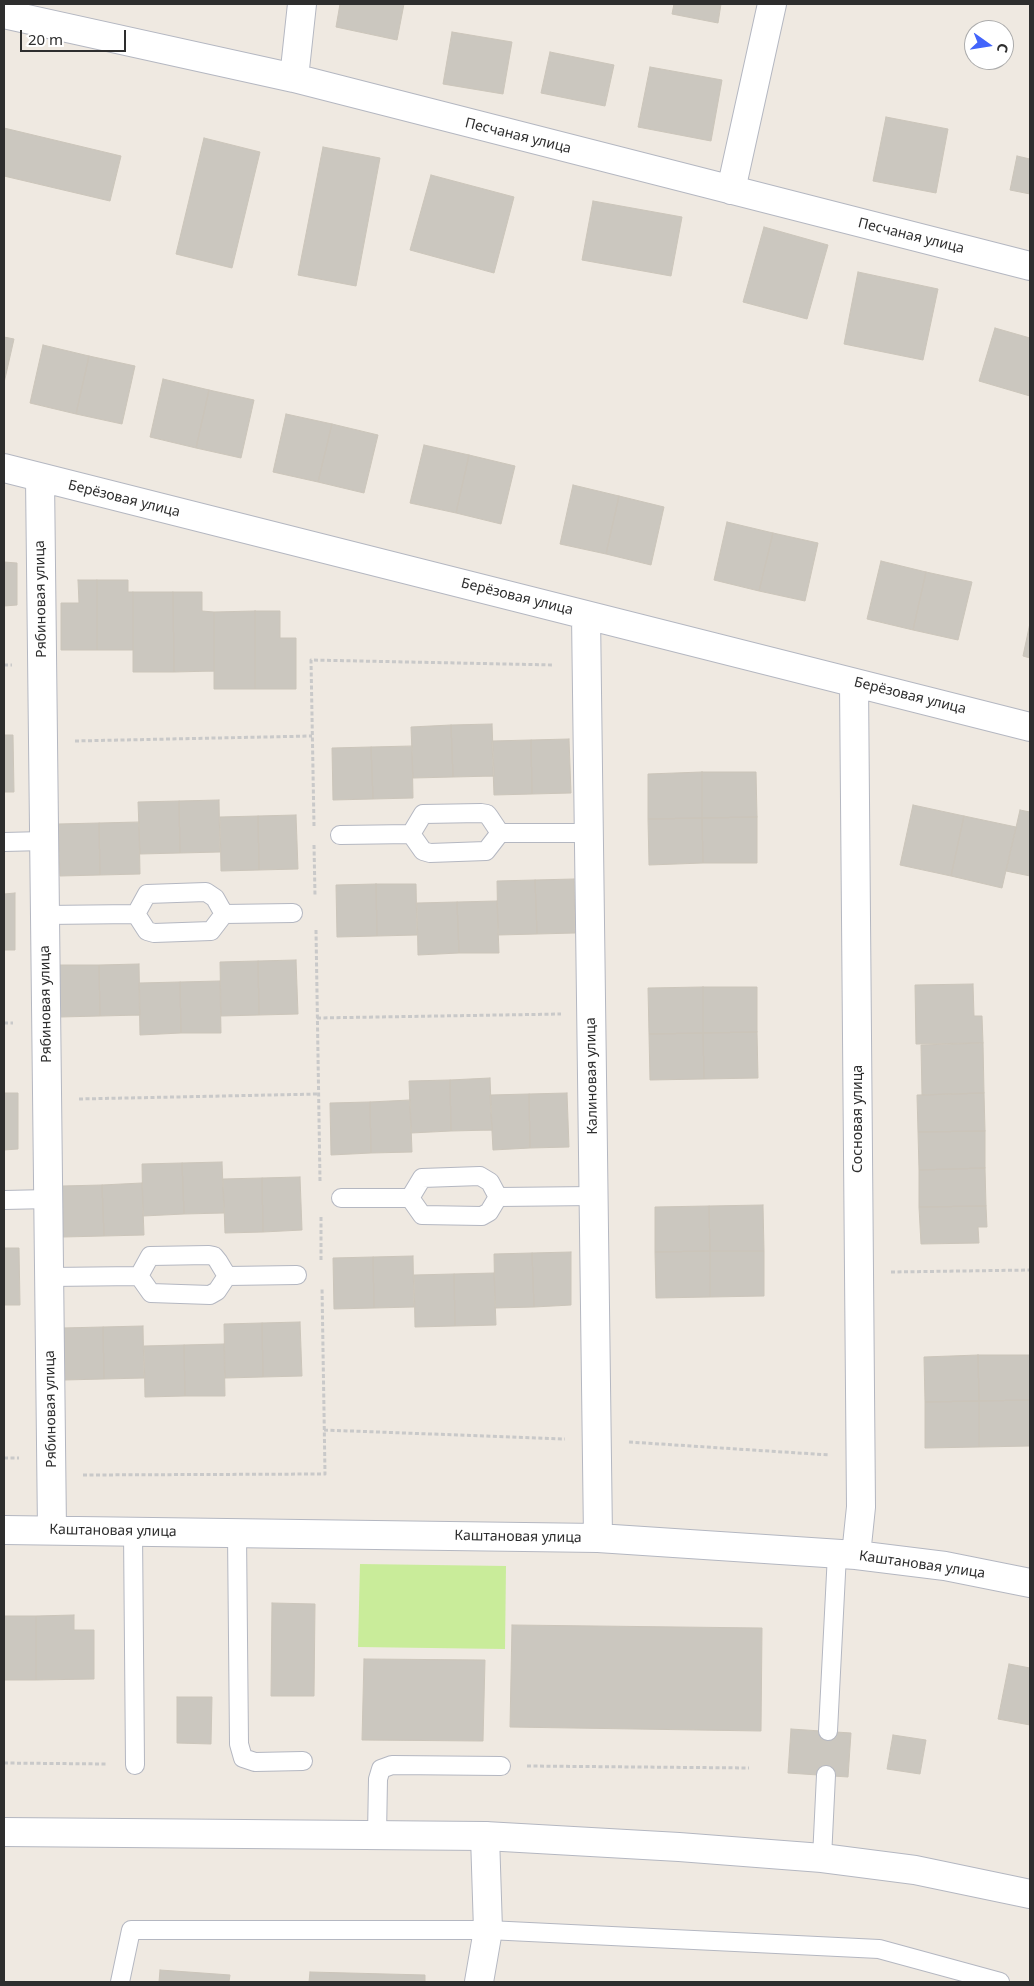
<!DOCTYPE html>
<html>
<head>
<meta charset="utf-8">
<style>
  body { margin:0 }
  #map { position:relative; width:1034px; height:1986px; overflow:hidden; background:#efe9e1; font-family:"Noto Sans",sans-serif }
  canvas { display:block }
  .frame { position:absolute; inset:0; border:5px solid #2e2e2e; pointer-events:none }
  .north { position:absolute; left:964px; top:20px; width:50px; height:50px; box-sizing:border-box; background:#fff; border:1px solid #ababab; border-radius:50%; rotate:103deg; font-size:14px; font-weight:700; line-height:20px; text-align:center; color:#2e2e2e }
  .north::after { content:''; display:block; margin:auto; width:18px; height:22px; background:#4264fb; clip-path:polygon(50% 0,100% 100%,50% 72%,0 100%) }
  .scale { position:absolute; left:20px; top:30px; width:106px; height:22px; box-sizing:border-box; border:2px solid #2e2e2e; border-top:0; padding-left:6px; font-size:15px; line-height:18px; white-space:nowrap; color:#2e2e2e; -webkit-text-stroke:4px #fff; paint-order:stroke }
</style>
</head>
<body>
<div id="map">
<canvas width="1034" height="1986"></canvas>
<div class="frame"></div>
<div class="north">С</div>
<div class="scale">20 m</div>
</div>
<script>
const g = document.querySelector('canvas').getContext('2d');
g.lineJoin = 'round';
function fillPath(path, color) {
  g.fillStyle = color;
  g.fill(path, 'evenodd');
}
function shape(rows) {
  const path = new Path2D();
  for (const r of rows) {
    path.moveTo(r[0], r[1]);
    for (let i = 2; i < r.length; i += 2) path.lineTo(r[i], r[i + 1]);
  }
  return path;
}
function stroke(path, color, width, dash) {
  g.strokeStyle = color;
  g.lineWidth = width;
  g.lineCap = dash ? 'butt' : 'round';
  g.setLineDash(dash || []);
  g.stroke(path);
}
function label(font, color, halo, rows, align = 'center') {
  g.font = font + ' "Noto Sans",sans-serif';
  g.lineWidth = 5;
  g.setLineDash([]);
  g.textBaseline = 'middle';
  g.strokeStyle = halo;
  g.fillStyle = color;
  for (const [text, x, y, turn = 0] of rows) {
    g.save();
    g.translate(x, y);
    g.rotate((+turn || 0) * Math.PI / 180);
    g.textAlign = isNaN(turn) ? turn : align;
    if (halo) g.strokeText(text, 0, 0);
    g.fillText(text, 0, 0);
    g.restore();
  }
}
const pitch = shape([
  [360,1564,506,1566,505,1649,358,1647]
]);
const building = shape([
  [340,4,404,4,397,40,336,27,340,4],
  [674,4,721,4,718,23,672,14,674,4],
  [452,32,512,42,503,94,443,84,452,32],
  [550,52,614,65,605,106,541,93,550,52],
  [650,67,722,80,711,141,638,127,650,67],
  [886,117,948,129,936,193,873,181,886,117],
  [4,128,121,156,110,201,4,176,4,128],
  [204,138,260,152,232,268,176,254,204,138],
  [323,147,380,158,356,286,298,275,323,147],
  [1017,156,1030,159,1030,194,1010,190,1017,156],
  [431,175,514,197,494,273,410,250,431,175],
  [593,201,682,217,671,276,582,260,593,201],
  [764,227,828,245,807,319,743,302,764,227],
  [858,272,938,289,923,360,844,344,858,272],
  [995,328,1030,338,1030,396,979,381,995,328],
  [4,337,14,339,4,383,4,337],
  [43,345,89,356,76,414,30,403,43,345],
  [89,356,135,366,122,424,76,414,89,356],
  [163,379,209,390,196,448,150,437,163,379],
  [209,390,254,400,241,458,196,448,209,390],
  [286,414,332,424,318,482,273,472,286,414],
  [332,424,378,435,364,493,318,482,332,424],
  [424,445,469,455,456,513,410,503,424,445],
  [469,455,515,466,501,524,456,513,469,455],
  [573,485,619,496,606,554,560,544,573,485],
  [619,496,664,507,651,565,606,554,619,496],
  [727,522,773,533,759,591,714,580,727,522],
  [773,533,818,543,805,601,759,591,773,533],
  [881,561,926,572,913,630,867,619,881,561],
  [4,562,17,563,17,605,4,606,4,562],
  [926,572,972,582,958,640,913,630,926,572],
  [78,580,97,580,97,650,61,650,61,603,79,603,78,580],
  [97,580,128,580,128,592,133,592,133,650,97,650,97,580],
  [133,592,173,592,174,672,133,672,133,592],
  [173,592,202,592,202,611,214,612,214,671,174,672,173,592],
  [255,611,255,689,214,689,214,612,255,611],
  [255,611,280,611,280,638,296,638,296,689,255,689,255,611],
  [1030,623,1030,658,1023,656,1030,623],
  [492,724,494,776,453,777,451,725,492,724],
  [451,725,453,777,413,778,411,727,451,725],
  [4,735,13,735,14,792,4,792,4,735],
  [569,739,571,793,532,794,531,740,569,739],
  [531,740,532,794,494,795,492,741,531,740],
  [412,746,413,798,373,799,371,747,412,746],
  [371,747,373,799,333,800,332,748,371,747],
  [702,772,756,772,757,817,702,818,702,772],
  [702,772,702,818,648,819,648,774,702,772],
  [219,800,220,852,180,853,179,801,219,800],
  [179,801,180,853,140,854,138,802,179,801],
  [913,805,964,816,951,876,900,865,913,805],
  [1020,810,1030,812,1030,876,1006,871,1020,810],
  [296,815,298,869,259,870,258,816,296,815],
  [258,816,259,870,221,871,220,817,258,816],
  [964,816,1016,827,1002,888,951,876,964,816],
  [757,817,757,863,703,863,702,818,757,817],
  [702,818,703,863,649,865,648,819,702,818],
  [139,822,140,874,100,875,99,823,139,822],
  [99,823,100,875,60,876,58,824,99,823],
  [574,879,575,933,537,934,535,880,574,879],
  [535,880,537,934,498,935,497,881,535,880],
  [376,884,377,936,337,937,336,885,376,884],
  [376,884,416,884,417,935,377,936,376,884],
  [15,893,15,950,4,950,4,894,15,893],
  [497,901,499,953,459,953,457,902,497,901],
  [457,902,459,953,418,955,417,903,457,902],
  [296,960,298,1014,259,1015,258,961,296,960],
  [258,961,259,1015,221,1016,220,962,258,961],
  [139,964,140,1015,100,1016,99,965,139,964],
  [58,965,99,965,100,1016,60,1017,58,965],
  [220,981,221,1033,181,1033,180,982,220,981],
  [180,982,181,1033,140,1035,139,983,180,982],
  [973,984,974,1016,982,1016,983,1043,916,1044,915,985,973,984],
  [703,987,757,987,757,1032,703,1033,703,987],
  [703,987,703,1033,649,1034,648,988,703,987],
  [757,1032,758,1078,704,1079,703,1033,757,1032],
  [703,1033,704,1079,650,1080,649,1034,703,1033],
  [983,1043,984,1093,922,1095,921,1045,983,1043],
  [490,1078,492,1130,451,1131,450,1080,490,1078],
  [450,1080,451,1131,411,1133,409,1081,450,1080],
  [4,1093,18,1093,18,1149,4,1150,4,1093],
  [567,1093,569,1147,530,1148,529,1094,567,1093],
  [984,1093,985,1131,918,1132,917,1095,984,1093],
  [529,1094,530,1148,493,1150,490,1095,529,1094],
  [410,1100,412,1152,371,1153,370,1102,410,1100],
  [370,1102,371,1153,331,1155,330,1103,370,1102],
  [985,1131,985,1168,919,1170,918,1132,985,1131],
  [222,1162,224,1213,184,1214,182,1163,222,1162],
  [182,1163,184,1214,143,1216,142,1164,182,1163],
  [985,1168,986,1206,919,1207,919,1170,985,1168],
  [300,1177,302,1230,263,1232,262,1178,300,1177],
  [262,1178,263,1232,225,1233,223,1179,262,1178],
  [142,1183,144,1235,104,1236,102,1185,142,1183],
  [102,1185,104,1236,63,1237,62,1186,102,1185],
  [763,1205,764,1251,710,1251,709,1206,763,1205],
  [709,1206,710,1251,655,1252,655,1207,709,1206],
  [986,1206,987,1227,978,1227,979,1243,921,1244,919,1207,986,1206],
  [4,1248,19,1248,20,1305,4,1305,4,1248],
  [710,1251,710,1297,656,1298,655,1252,710,1251],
  [710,1251,764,1251,764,1296,710,1297,710,1251],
  [571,1252,571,1305,534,1307,532,1253,571,1252],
  [532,1253,534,1307,495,1308,494,1254,532,1253],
  [413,1256,414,1307,374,1308,373,1257,413,1256],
  [373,1257,374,1308,334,1309,333,1258,373,1257],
  [494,1273,496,1325,455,1326,454,1274,494,1273],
  [454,1274,455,1326,415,1327,414,1275,454,1274],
  [300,1322,302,1376,263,1377,262,1323,300,1322],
  [262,1323,263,1377,225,1378,224,1324,262,1323],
  [143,1326,144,1378,104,1379,103,1327,143,1326],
  [103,1327,104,1379,64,1380,62,1328,103,1327],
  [224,1344,225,1396,185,1396,184,1345,224,1344],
  [184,1345,185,1396,145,1397,144,1346,184,1345],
  [978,1355,1030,1355,1030,1400,979,1401,978,1355],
  [978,1355,979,1401,925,1402,924,1357,978,1355],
  [1030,1400,1030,1446,979,1447,979,1401,1030,1400],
  [979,1401,979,1447,925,1448,925,1402,979,1401],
  [272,1603,315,1604,314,1696,271,1696,272,1603],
  [74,1615,74,1630,94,1630,94,1679,36,1680,36,1616,74,1615],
  [4,1616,36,1616,36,1680,4,1680,4,1616],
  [512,1625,762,1628,761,1731,510,1727,512,1625],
  [364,1659,485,1660,483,1741,362,1740,364,1659],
  [1009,1664,1030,1668,1030,1725,998,1719,1009,1664],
  [177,1697,212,1697,211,1744,177,1743,177,1697],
  [791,1729,851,1733,848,1777,788,1773,791,1729],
  [893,1735,926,1740,920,1774,887,1769,893,1735],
  [160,1970,230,1975,229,1982,159,1982,160,1970],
  [310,1972,425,1975,425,1982,309,1982,310,1972]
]);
const path = shape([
  [4,665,12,665],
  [75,741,312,736],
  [314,826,311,660,554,665],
  [314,845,315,896],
  [316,930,320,1181],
  [317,1018,561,1014],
  [4,1023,13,1023],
  [79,1099,318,1094],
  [321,1217,321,1261],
  [891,1272,1030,1270],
  [324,1430,565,1439],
  [629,1442,830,1455],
  [4,1458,19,1458],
  [83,1475,325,1474,322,1287],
  [4,1763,107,1764],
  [527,1766,749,1768]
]);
const lane = shape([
  [500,833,486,851,430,853,423,851,411,834,423,814,481,813,487,814,490,818,500,833,589,833],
  [340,835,411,834],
  [4,842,44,841],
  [224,914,211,931,154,933,147,931,136,914,147,894,206,892,215,898,224,914,293,913],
  [45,915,136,914],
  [498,1197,489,1212,482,1216,422,1215,410,1198,422,1178,480,1176,490,1182,498,1197,594,1196],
  [341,1198,410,1198],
  [4,1200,49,1199],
  [227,1276,217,1291,210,1295,151,1293,139,1276,150,1256,209,1255,214,1256,218,1261,227,1276,297,1275],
  [49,1277,139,1276],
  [133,1531,135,1765],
  [237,1533,239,1744,243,1758,255,1762,303,1761],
  [828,1731,837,1554],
  [377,1835,378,1779,381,1769,392,1765,501,1766],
  [822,1858,826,1775],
  [120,1982,131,1930,488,1930,879,1949,1000,1982]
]);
const street = shape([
  [4,14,294,78,1030,266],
  [294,78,302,4],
  [731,190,772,4],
  [4,468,1030,727],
  [40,478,52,1530],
  [586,615,598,1538],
  [854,683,861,1507,856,1555],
  [4,1530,598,1538,856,1555,945,1566,1030,1583],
  [479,1982,488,1930,485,1836]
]);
const secondary = shape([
  [4,1832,485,1836,679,1847,822,1858,915,1870,1030,1894]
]);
const streetNames = [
  ["Песчаная улица",518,136,14],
  ["Песчаная улица",911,236,14],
  ["Берёзовая улица",124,499,14],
  ["Берёзовая улица",517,597,14],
  ["Рябиновая улица",41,599,-91],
  ["Берёзовая улица",910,696,14],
  ["Рябиновая улица",46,1004,-91],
  ["Калиновая улица",592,1076,-91],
  ["Сосновая улица",858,1119,-90],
  ["Рябиновая улица",51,1409,-91],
  ["Каштановая улица",113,1531,1],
  ["Каштановая улица",518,1537,1],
  ["Каштановая улица",922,1565,8]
];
fillPath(pitch, '#c9ec9a');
fillPath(building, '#cbc7bf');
stroke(building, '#cbc5ba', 1);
stroke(lane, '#b4b7c1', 20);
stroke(street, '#b4b7c1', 30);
stroke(secondary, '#b4b7c1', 30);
stroke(path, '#c9c9c9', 3, [4, 2.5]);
stroke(lane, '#fff', 18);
stroke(street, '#fff', 28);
stroke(secondary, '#fff', 28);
label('14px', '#2e2e2e', '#fff', streetNames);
</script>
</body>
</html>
